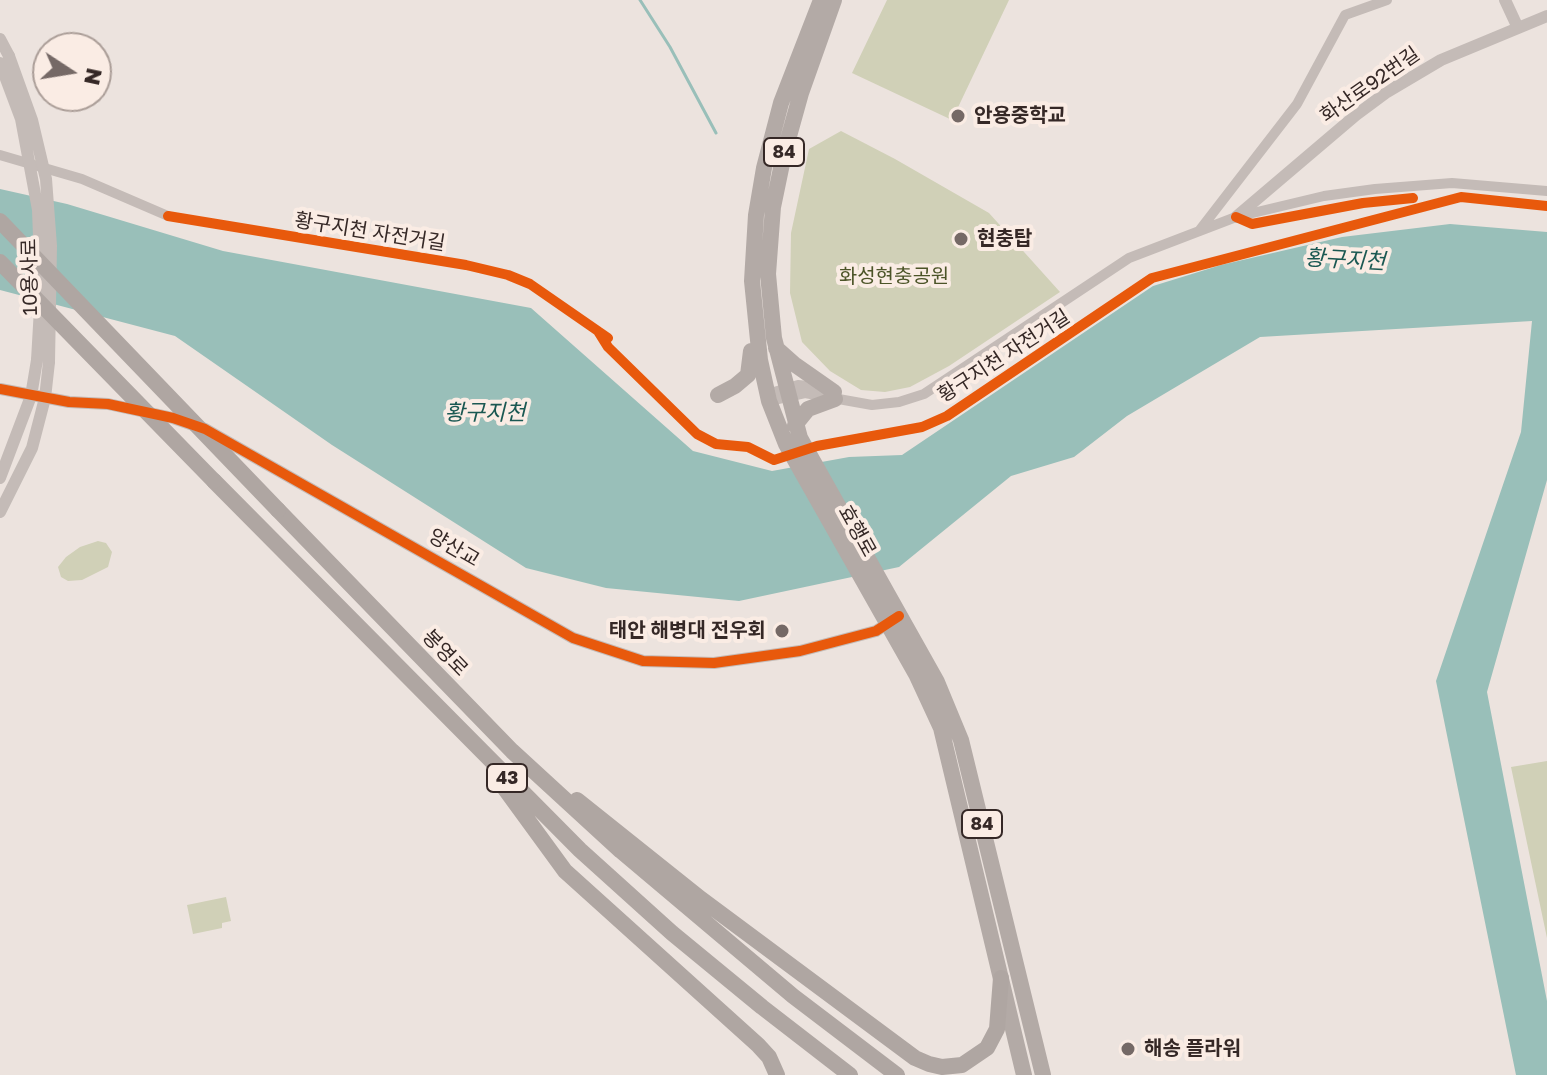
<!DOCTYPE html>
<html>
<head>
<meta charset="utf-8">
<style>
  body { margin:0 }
  #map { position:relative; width:1547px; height:1075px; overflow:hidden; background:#ece3de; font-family:"Golos Text",sans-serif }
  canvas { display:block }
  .north { position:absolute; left:32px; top:32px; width:80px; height:80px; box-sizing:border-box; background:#faece4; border:2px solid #ab9e98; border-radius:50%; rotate:102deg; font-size:22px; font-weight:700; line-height:32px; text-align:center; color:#352826 }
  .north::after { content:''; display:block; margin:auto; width:28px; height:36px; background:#756966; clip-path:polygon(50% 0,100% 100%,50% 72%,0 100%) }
</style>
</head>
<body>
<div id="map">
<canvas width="1547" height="1075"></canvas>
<div class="north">N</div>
</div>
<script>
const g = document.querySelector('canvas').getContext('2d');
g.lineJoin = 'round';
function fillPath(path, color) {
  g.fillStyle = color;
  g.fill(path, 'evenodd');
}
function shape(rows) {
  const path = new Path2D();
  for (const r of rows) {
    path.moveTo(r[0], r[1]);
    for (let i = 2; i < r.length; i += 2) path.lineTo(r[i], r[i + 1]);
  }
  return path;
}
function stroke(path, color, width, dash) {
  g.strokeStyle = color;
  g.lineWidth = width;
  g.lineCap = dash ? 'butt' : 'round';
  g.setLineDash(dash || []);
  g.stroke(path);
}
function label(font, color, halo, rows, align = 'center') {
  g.font = font + ' "Golos Text","Noto Sans KR",sans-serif';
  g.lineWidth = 8;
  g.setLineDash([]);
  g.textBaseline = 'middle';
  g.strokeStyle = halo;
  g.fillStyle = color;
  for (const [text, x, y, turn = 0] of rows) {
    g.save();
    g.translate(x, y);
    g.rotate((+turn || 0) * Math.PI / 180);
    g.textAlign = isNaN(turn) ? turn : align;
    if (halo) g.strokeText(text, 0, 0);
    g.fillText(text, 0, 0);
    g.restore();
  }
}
const green = shape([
  [887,0,1009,0,952,120,852,73],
  [841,131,895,159,989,213,1060,292,949,366,910,387,885,392,861,390,830,371,802,342,790,293,791,233,809,149],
  [98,541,106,543,112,552,108,567,82,580,68,581,61,577,58,567,66,557,80,547],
  [1547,761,1547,938,1511,767],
  [226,897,231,921,222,923,222,928,193,934,187,905]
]);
const water = shape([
  [0,189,67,204,223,251,531,308,693,451,772,471,849,457,902,455,1153,286,1221,265,1342,237,1450,224,1547,232,1547,480,1487,692,1547,1001,1547,1075,1516,1075,1436,681,1521,432,1532,321,1260,337,1127,416,1074,457,1011,476,899,567,739,601,606,588,526,568,332,445,175,336,0,290]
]);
const stream = shape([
  [640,0,670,47,716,133]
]);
const minor = shape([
  [0,155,82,179,168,216],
  [1199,231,1297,104,1345,15,1387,0],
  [767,394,798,385,817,387],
  [769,401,805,393,872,405,899,402,924,394,1129,258,1236,217,1324,196,1375,189,1452,183,1547,191]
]);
const tertiary = shape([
  [1505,0,1518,28],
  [0,39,9,56],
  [1236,217,1356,115,1387,92,1441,60,1547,16],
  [0,389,69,402,108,404,173,418,205,429,573,638,643,661,714,663,800,651,876,631,893,620],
  [0,478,31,396,37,360],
  [0,512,32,448,45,398,49,362]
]);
const primary = shape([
  [821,0,781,103,764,168,756,215,752,281,760,360,769,401,786,444,916,674,941,728,1024,1075],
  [834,0,801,93,784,154,773,207,768,274,774,338,800,438,937,682,961,740,1043,1075],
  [776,348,794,364,834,392],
  [718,395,735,386,748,375,751,351],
  [795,425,808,409,835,399]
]);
const trunk = shape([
  [214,481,580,850,672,933,762,1007,850,1075],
  [278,510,512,751,621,851,793,996,897,1075],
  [500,782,565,871,758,1045,769,1057,777,1075],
  [577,800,701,899,915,1058,929,1064,942,1067,962,1065,987,1048,997,1029,1001,978]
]);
const tertiaryBridge = shape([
  [9,56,32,120,46,179,51,246,49,362],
  [0,63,21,119,38,210,41,291,37,360]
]);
const trunkBridge = shape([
  [0,221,278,510],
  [0,262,214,481]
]);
const cycleway = shape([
  [168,216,466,265,508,275,530,284,608,338],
  [1236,217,1252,224,1363,203,1413,198],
  [598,331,608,347,697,434,716,444,748,447,774,460,817,446,922,427,947,416,1152,278,1461,197,1547,206],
  [0,389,69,402,108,404,173,418,205,429,573,638,643,661,714,663,800,651,876,631,899,616]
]);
const markers = [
  [958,116,8,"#756966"],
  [961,239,8,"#756966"],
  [782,631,8,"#756966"],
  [1128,1049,8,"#756966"]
];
const shields = [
  [784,152,40],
  [507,778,40],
  [982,824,40]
];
const shieldNames = [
  ["84",784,152],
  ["43",507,778],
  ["84",982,824]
];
const streetNames = [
  ["화산로92번길",1370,85,-35],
  ["황구지천 자전거길",370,232,9],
  ["10용사로",30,277,-91],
  ["황구지천 자전거길",1004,356,-33],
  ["효행로",857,531,61],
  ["양산교",454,548,30],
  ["봉영로",445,653,46]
];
const poiNames = [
  ["안용중학교",974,116],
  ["현충탑",977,239],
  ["태안 해병대 전우회",766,631,"right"],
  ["해송 플라워",1144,1049]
];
const parkNames = [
  ["화성현충공원",894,277]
];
const waterNames = [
  ["황구지천",1345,260,3],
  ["황구지천",485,413]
];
fillPath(green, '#d0d0b7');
fillPath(water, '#99bfb9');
stroke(stream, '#99bfb9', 3);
stroke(minor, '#c4bbb7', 10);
stroke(tertiary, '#c4bbb7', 12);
stroke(primary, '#b3aaa6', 16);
stroke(trunk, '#afa6a2', 16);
stroke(tertiaryBridge, '#c4bbb7', 12);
stroke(trunkBridge, '#afa6a2', 16);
stroke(cycleway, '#e8590c', 10);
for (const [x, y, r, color] of markers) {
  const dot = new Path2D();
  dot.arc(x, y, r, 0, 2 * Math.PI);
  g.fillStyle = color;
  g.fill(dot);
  stroke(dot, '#faece4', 3);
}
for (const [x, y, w] of shields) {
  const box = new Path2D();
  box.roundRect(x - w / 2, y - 14, w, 28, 6);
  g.fillStyle = '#faece4';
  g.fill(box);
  stroke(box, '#352826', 2);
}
label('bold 18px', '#352826', null, shieldNames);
label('20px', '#352826', '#faece4', streetNames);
label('bold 20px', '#352826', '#faece4', poiNames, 'left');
label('20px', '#4c5428', '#faece4', parkNames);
label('italic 22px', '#1a5852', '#faece4', waterNames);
</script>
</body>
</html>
